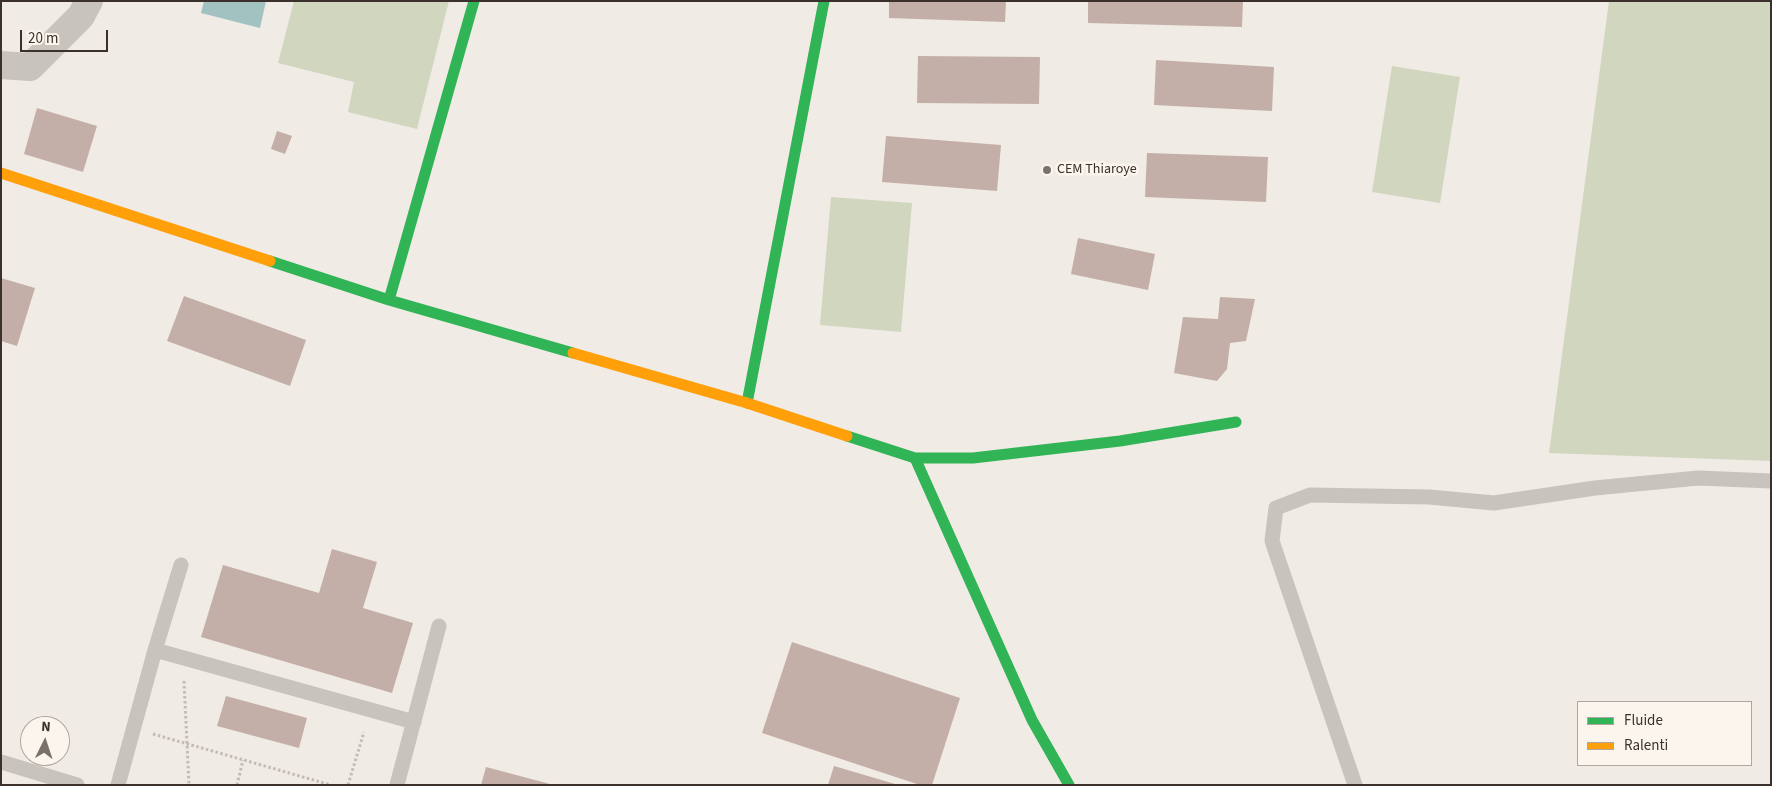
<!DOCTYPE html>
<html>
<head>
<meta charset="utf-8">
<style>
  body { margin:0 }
  #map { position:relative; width:1772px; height:786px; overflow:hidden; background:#f0ebe5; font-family:"Source Sans 3",sans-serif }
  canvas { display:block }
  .frame { position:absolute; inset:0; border:2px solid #3b302b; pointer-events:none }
  .legend { position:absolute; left:1577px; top:701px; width:175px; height:65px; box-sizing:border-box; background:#fbf5ee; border:1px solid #aea6a0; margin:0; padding:6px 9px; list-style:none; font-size:15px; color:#3b302b }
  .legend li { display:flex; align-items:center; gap:10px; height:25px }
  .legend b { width:25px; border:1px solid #aea6a0 }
  .north { position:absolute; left:20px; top:716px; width:50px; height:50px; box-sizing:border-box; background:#fbf5ee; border:1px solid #aea6a0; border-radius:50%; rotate:4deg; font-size:14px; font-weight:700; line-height:20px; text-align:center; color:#3b302b }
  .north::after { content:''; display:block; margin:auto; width:18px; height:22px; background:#7a716c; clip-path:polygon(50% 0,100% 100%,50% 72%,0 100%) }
  .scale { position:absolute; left:20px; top:30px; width:88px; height:22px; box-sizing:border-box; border:2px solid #3b302b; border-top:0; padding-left:6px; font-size:15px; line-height:18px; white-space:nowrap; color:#3b302b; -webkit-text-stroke:4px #fbf5ee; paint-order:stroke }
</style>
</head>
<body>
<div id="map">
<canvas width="1772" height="786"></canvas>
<div class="frame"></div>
<ul class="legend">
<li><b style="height:6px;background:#30b455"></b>Fluide</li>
<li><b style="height:6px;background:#ff9f0a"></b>Ralenti</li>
</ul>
<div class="north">N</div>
<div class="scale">20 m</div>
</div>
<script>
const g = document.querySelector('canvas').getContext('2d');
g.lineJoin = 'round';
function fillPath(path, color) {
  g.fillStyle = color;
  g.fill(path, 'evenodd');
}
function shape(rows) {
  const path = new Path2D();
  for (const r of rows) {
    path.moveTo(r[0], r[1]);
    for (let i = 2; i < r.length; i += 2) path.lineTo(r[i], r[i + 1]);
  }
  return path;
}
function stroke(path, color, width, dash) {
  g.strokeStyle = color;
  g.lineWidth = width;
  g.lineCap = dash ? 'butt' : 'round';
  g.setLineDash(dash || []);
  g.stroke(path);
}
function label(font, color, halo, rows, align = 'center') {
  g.font = font + ' "Source Sans 3",sans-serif';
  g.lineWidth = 5;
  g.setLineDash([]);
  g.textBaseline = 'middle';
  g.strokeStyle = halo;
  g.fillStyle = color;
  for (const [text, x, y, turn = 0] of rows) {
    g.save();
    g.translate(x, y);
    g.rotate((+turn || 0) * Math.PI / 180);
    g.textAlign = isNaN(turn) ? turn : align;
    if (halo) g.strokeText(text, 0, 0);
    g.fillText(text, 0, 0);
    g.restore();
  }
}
const green = shape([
  [294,1,449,1,417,129,348,112,354,82,278,63],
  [1609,1,1771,1,1771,461,1549,453],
  [1392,66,1460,77,1440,203,1372,192],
  [831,197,912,203,901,332,820,325]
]);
const water = shape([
  [204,1,266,1,260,28,201,13]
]);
const building = shape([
  [889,1,1006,1,1005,22,889,18],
  [1088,1,1243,1,1242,27,1088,23],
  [918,56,1040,57,1039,104,917,103],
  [1156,60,1274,67,1272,111,1154,105],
  [37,108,97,126,83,172,24,154],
  [277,131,292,136,285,154,271,149],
  [886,136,1001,145,997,191,882,182],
  [1147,153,1268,157,1266,202,1145,197],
  [1078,238,1155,254,1148,290,1071,274],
  [1,278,35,288,17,346,1,341],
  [184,296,306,340,290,386,167,341],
  [1220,297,1255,299,1246,341,1230,343,1227,369,1217,381,1174,373,1183,317,1218,319],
  [332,549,377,562,363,608,413,623,392,693,201,637,223,565,319,593],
  [792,642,960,698,932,785,920,785,762,733],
  [226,696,307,718,299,748,217,726],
  [834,766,895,784,895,785,828,785],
  [486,767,550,784,550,785,481,785]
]);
const path = shape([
  [184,681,189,785],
  [153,734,331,785],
  [237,785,243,760],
  [348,785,364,732]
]);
const lane = shape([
  [155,650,414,722],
  [1,762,77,785],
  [118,785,155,650,181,565],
  [397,785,439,626],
  [1355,785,1272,541,1276,508,1310,495,1429,497,1494,503,1595,488,1698,478,1771,481]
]);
const street = shape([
  [1,65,30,67,81,16,89,1]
]);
const fast = shape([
  [270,261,389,300,573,353],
  [389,300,474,1],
  [747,403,824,1],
  [847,436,915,458,973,458,1120,441,1236,422],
  [915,458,1032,720,1069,785]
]);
const slow = shape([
  [1,173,270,261],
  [573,353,747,403,847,436]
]);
const markers = [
  [1047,170,5,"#7a716c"]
];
const poiNames = [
  ["CEM Thiaroye",1057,170]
];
fillPath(green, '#d1d6bf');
fillPath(water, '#a1c2c1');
fillPath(building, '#c3afa7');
stroke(path, '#c2bbb6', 3, [2.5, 2.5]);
stroke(lane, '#c9c3be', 15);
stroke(street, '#c9c3be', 28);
stroke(fast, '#30b455', 11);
stroke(slow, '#ff9f0a', 11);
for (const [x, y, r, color] of markers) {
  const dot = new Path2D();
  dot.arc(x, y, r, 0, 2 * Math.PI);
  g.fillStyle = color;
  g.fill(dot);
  stroke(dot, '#fbf5ee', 2);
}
label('14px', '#3b302b', '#fbf5ee', poiNames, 'left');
</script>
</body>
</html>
